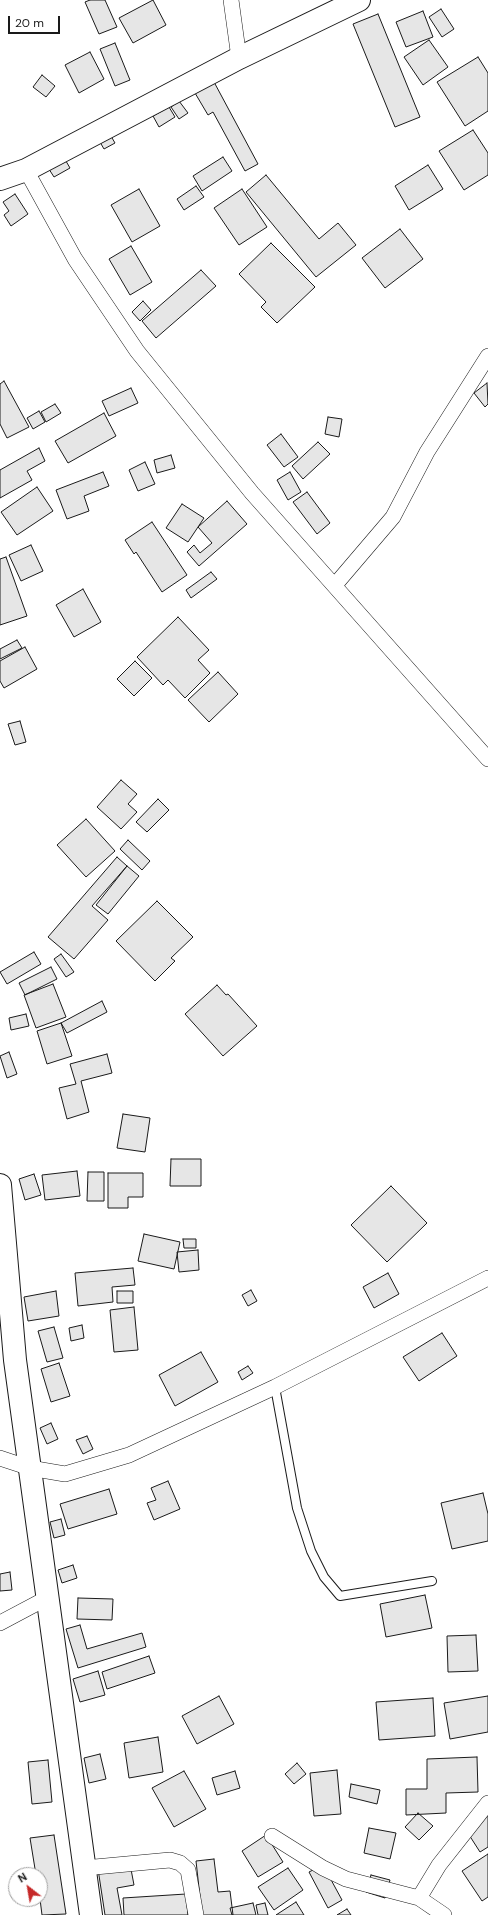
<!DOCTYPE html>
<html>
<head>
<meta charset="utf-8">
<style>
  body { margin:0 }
  #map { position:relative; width:488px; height:1915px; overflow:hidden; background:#fff; font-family:"DM Sans",sans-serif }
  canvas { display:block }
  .north { position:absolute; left:8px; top:1867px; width:40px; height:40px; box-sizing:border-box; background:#fff; border:1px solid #a3a3a3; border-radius:50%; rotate:329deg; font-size:11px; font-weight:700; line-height:16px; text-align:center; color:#1a1a1a }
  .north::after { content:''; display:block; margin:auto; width:14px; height:18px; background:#c62828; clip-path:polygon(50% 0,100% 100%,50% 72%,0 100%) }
  .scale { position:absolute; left:8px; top:16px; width:52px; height:18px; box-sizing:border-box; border:2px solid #1a1a1a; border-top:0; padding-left:5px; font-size:12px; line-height:14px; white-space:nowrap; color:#1a1a1a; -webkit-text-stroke:3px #fff; paint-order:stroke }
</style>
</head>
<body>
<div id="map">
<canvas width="488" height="1915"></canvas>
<div class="north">N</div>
<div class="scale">20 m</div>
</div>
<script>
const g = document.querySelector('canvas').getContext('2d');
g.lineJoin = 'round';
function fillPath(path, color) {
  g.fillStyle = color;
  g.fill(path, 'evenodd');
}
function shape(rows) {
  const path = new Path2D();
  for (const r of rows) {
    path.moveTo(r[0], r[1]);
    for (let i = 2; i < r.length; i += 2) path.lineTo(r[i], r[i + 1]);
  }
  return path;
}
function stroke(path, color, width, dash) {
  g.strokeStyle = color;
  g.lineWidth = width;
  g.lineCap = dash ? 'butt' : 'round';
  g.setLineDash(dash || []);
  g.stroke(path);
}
const building = shape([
  [90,0,105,0,117,27,99,34,85,2,90,0],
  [153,0,166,25,133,43,119,18,153,0],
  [441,9,454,29,442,37,429,17,441,9],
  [423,11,433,37,406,47,396,22,423,11],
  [378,14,420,117,395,127,353,24,378,14],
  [429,40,448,67,423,85,404,57,429,40],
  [115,43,130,80,115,86,100,49,115,43],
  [90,52,104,79,79,93,65,65,90,52],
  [478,57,488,73,488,111,465,126,437,82,478,57],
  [42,75,55,86,46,97,33,87,42,75],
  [214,82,258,164,245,171,213,112,208,115,195,93,214,82],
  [179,101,188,113,179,119,171,107,179,101],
  [169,107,175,117,159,127,153,116,169,107],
  [473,130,488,153,488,175,464,190,439,151,473,130],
  [108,131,115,143,104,149,97,137,108,131],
  [63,156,70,168,54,177,47,166,63,156],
  [223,157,232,171,202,191,193,176,223,157],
  [428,165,443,189,409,210,395,186,428,165],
  [266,175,319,239,338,223,356,245,316,277,246,192,266,175],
  [196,186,204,197,184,210,177,199,196,186],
  [139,189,160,226,132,242,111,205,139,189],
  [242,189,267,227,239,245,214,208,242,189],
  [15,194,28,214,11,226,4,215,9,211,3,202,15,194],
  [400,229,423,259,385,288,362,258,400,229],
  [271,243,315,287,277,323,261,307,266,302,239,274,271,243],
  [131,246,152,282,130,295,109,259,131,246],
  [201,270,216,286,156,338,142,321,201,270],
  [143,301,151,310,140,321,132,312,143,301],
  [4,381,29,427,7,438,0,424,0,384,4,381],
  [487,383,488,404,485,407,474,393,487,383],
  [131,388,138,403,109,416,102,401,131,388],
  [55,404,61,413,46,422,41,412,55,404],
  [39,411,45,422,33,429,27,418,39,411],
  [104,413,116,436,68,463,55,441,104,413],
  [328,417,342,419,339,437,325,434,328,417],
  [281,434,298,457,284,467,267,445,281,434],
  [318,442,330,454,303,479,292,466,318,442],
  [39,448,45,461,27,471,32,480,0,498,0,470,39,448],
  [171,455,175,468,157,473,154,460,171,455],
  [145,462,155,484,138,491,129,470,145,462],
  [103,472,109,486,84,496,89,511,67,519,56,490,103,472],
  [290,472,301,492,288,500,277,480,290,472],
  [37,487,53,511,17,535,1,512,37,487],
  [307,492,330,523,317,534,293,502,307,492],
  [227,501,247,524,199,566,187,552,194,545,200,553,212,543,198,527,227,501],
  [182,504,204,518,188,542,166,528,182,504],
  [152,522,187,575,162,592,136,552,134,554,125,540,152,522],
  [31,545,43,571,21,581,9,555,31,545],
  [6,557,27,616,0,625,0,559,6,557],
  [211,572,217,579,191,598,186,590,211,572],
  [83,589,101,622,74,637,56,605,83,589],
  [178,617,209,650,198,660,210,673,185,698,168,680,163,685,137,657,178,617],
  [17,640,22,648,0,659,0,649,17,640],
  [25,647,37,669,4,688,0,681,0,661,25,647],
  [135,661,152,678,134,696,117,679,135,661],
  [218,672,238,694,209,722,188,700,218,672],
  [20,721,26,742,15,745,8,724,20,721],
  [121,780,137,794,128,804,137,812,121,829,97,807,121,780],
  [158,799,169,810,147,832,136,822,158,799],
  [86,819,115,851,86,877,57,845,86,819],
  [128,840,150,861,142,870,120,849,128,840],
  [117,857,127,866,92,906,108,920,74,959,48,937,117,857],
  [127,866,139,876,108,914,96,905,127,866],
  [157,901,193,937,171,958,175,961,155,981,116,941,157,901],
  [34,952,41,964,7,984,0,972,34,952],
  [61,954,74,972,66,977,54,959,61,954],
  [51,967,57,979,25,995,19,983,51,967],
  [53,984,66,1017,36,1028,24,995,53,984],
  [217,985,226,995,228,994,257,1026,223,1056,185,1014,217,985],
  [102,1001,107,1012,67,1033,61,1023,102,1001],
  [26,1014,29,1026,11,1030,9,1018,26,1014],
  [61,1023,72,1056,47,1064,37,1031,61,1023],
  [9,1052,17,1074,7,1078,0,1056,9,1052],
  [107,1054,112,1073,81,1081,89,1112,67,1119,59,1088,76,1084,70,1064,107,1054],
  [123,1114,150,1118,145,1152,117,1148,123,1114],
  [171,1159,201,1159,201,1186,170,1186,171,1159],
  [77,1171,80,1196,45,1200,42,1175,77,1171],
  [88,1172,104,1172,104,1201,87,1201,88,1172],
  [108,1173,143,1173,143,1197,128,1197,128,1208,108,1208,108,1173],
  [34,1174,41,1195,25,1200,19,1179,34,1174],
  [391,1186,427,1223,387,1262,351,1225,391,1186],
  [144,1234,180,1242,174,1269,138,1261,144,1234],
  [183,1239,196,1239,196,1248,184,1248,183,1239],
  [198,1250,199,1270,179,1272,177,1252,198,1250],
  [133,1268,135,1285,112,1287,113,1302,78,1306,75,1273,133,1268],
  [388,1273,399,1294,374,1308,363,1287,388,1273],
  [251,1290,257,1301,248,1306,242,1295,251,1290],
  [56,1291,59,1316,28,1321,24,1297,56,1291],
  [117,1291,133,1291,133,1303,117,1303,117,1291],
  [134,1307,138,1350,114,1352,110,1310,134,1307],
  [82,1325,84,1338,71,1341,69,1328,82,1325],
  [54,1327,63,1358,47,1362,38,1331,54,1327],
  [442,1333,457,1356,419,1381,403,1357,442,1333],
  [201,1352,218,1382,175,1406,159,1375,201,1352],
  [59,1363,70,1396,51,1402,41,1369,59,1363],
  [248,1366,253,1373,242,1380,238,1372,248,1366],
  [51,1423,58,1439,47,1444,40,1428,51,1423],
  [87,1436,93,1449,83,1454,76,1440,87,1436],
  [168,1481,180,1509,154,1520,147,1503,156,1500,151,1488,168,1481],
  [109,1489,117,1514,68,1529,60,1504,109,1489],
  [483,1493,488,1514,488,1541,452,1549,441,1503,483,1493],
  [61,1519,65,1535,54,1538,50,1522,61,1519],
  [73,1565,77,1578,62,1583,58,1570,73,1565],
  [10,1572,12,1590,0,1591,0,1574,10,1572],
  [425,1595,432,1628,386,1637,380,1604,425,1595],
  [78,1598,113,1599,112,1620,77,1619,78,1598],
  [80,1625,87,1649,142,1633,146,1647,78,1668,66,1629,80,1625],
  [476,1635,478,1671,448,1672,447,1636,476,1635],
  [149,1656,155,1673,107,1689,102,1672,149,1656],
  [98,1671,105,1695,80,1702,73,1679,98,1671],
  [219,1696,234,1724,197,1744,182,1716,219,1696],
  [488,1696,488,1732,450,1739,444,1703,488,1696],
  [433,1698,435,1736,379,1740,376,1702,433,1698],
  [158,1737,163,1772,129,1778,124,1743,158,1737],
  [100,1754,106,1779,89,1783,84,1758,100,1754],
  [477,1757,478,1792,446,1793,446,1813,406,1815,406,1789,427,1789,427,1759,477,1757],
  [48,1760,52,1802,32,1804,28,1762,48,1760],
  [297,1763,306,1774,294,1784,285,1774,297,1763],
  [337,1770,341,1814,314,1816,310,1773,337,1770],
  [184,1771,206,1809,174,1827,152,1788,184,1771],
  [235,1771,240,1788,217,1795,212,1778,235,1771],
  [351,1784,380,1790,377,1804,349,1797,351,1784],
  [488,1811,488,1847,480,1852,464,1827,488,1811],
  [418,1813,433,1826,419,1840,405,1827,418,1813],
  [369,1828,396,1833,390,1859,364,1853,369,1828],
  [54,1835,66,1914,42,1915,40,1899,40,1875,36,1875,30,1838,54,1835],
  [266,1835,283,1862,258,1877,242,1851,266,1835],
  [488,1854,488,1897,482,1901,462,1871,488,1854],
  [214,1859,218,1892,230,1891,233,1915,202,1915,196,1861,214,1859],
  [130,1864,134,1885,117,1888,122,1915,105,1915,98,1869,130,1864],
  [323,1865,342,1900,328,1908,309,1872,323,1865],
  [288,1868,303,1890,274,1910,258,1887,288,1868],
  [371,1875,390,1880,385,1898,366,1892,371,1875],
  [186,1894,188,1915,124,1915,123,1898,186,1894],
  [296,1902,304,1915,276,1915,296,1902],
  [253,1903,256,1915,232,1915,230,1908,253,1903],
  [265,1903,268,1915,258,1915,256,1905,265,1903],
  [347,1909,351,1915,337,1915,347,1909]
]);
const lane = shape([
  [275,1387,297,1508,311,1551,324,1577,340,1596,432,1581]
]);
const street = shape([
  [231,0,239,58],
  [26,170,75,259,137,351,252,493,488,759],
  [335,585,393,517,427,452,488,356],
  [0,1458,30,1468,65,1474,129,1455,275,1387,488,1278],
  [0,1623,47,1598],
  [272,1836,323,1868,346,1879,419,1898,444,1915],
  [84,1868,170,1860,180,1863,188,1870,196,1915],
  [419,1898,439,1865,488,1803]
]);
const secondary = shape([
  [0,179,26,170,239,58,359,0],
  [0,1185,15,1360,91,1915]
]);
fillPath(building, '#e6e6e6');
stroke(building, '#1a1a1a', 1);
stroke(lane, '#1a1a1a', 10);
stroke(street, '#1a1a1a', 16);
stroke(secondary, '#1a1a1a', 24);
stroke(lane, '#fff', 8);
stroke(street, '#fff', 15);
stroke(secondary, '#fff', 22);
</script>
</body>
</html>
